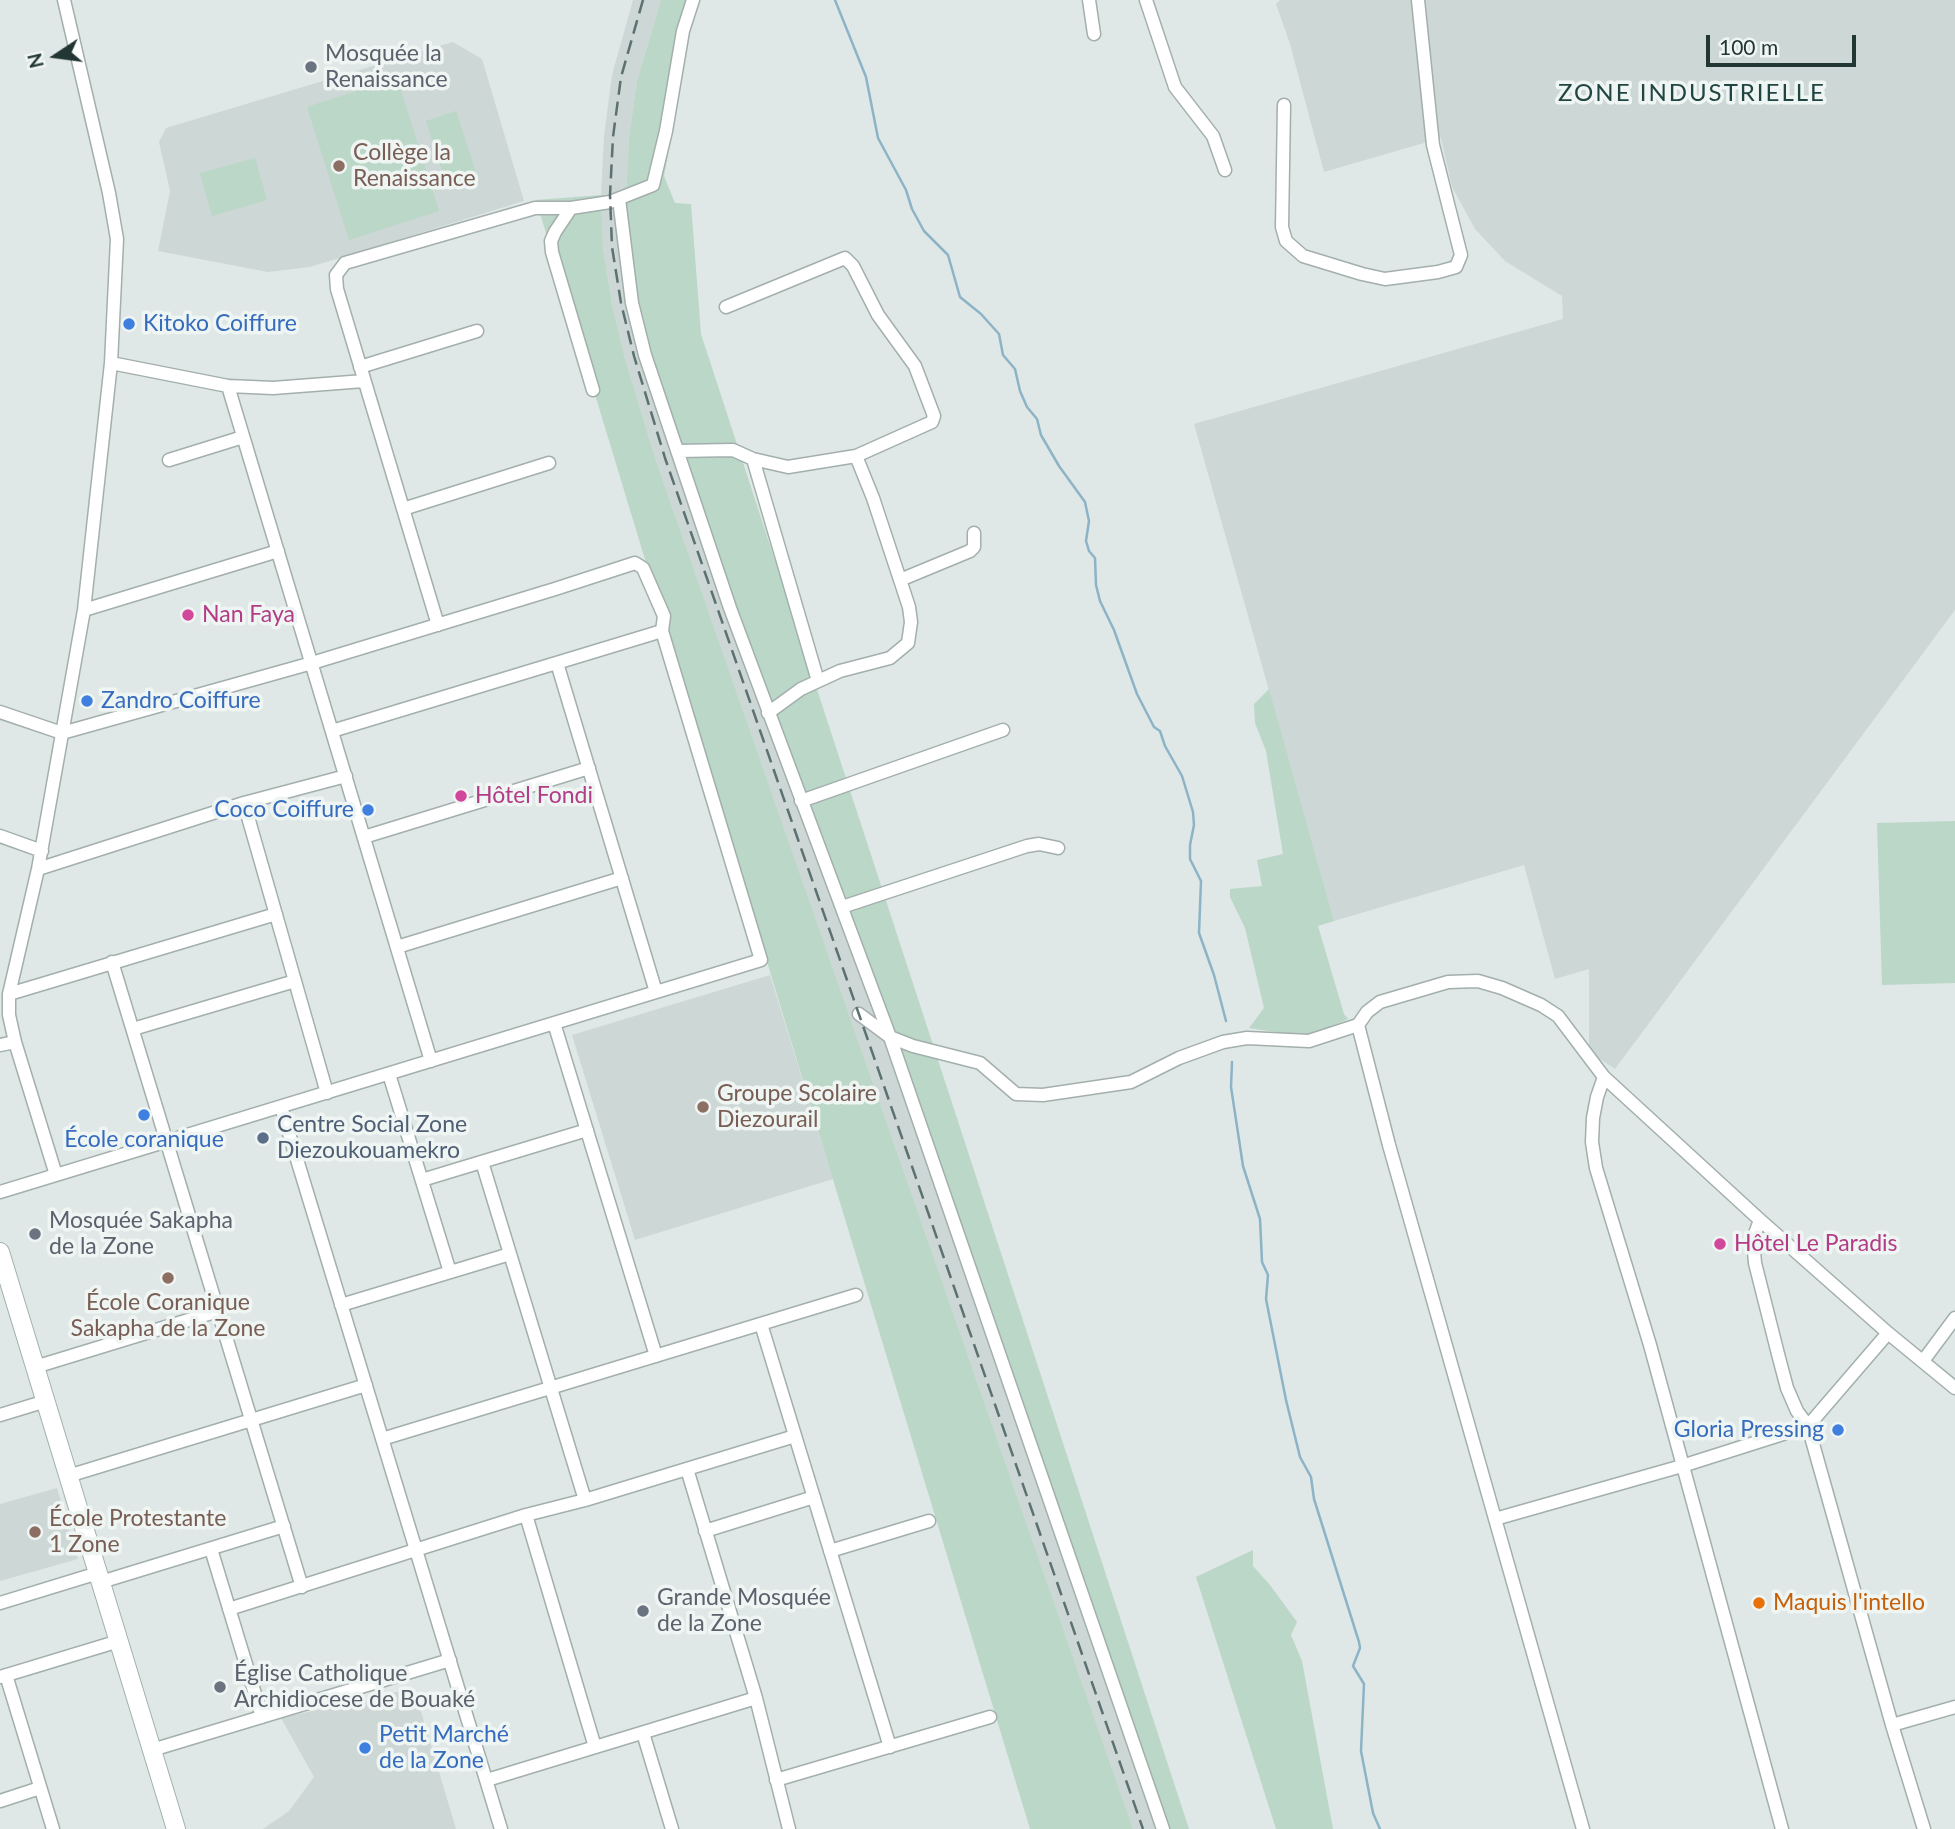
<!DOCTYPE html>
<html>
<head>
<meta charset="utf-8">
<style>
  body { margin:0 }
  #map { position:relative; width:1955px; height:1829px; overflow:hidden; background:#dfe8e6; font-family:Lato,sans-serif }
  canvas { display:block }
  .north { position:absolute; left:21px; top:21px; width:70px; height:70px; -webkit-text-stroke:5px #eff5f3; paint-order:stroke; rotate:257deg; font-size:19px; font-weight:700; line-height:28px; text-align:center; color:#223634 }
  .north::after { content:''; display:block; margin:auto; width:24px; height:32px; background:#223634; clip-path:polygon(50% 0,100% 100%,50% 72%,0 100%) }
  .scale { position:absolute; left:1706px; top:35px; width:150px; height:32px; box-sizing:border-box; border:4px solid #223634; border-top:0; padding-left:9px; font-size:21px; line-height:24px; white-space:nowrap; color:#223634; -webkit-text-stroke:5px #eff5f3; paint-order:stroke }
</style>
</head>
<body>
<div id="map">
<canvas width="1955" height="1829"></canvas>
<div class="north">N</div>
<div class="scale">100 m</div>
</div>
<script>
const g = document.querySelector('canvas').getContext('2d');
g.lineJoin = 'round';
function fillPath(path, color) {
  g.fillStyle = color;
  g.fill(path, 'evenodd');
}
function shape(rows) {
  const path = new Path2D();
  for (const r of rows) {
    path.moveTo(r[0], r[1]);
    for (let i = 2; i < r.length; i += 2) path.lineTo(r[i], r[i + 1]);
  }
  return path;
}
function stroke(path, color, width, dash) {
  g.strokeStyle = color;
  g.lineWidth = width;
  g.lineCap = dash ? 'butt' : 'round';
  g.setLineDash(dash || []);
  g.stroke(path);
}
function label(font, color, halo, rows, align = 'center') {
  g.font = font + ' Lato,sans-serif';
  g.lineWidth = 7;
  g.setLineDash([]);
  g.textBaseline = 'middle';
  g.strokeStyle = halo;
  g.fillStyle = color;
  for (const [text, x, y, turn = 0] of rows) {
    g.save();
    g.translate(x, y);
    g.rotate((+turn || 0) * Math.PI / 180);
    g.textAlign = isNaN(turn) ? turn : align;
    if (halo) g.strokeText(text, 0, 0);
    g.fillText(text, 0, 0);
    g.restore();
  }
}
const built = shape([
  [633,0,661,0,637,81,629,138,626,195,1159,1829,1133,1829,656,461,625,359,612,304,603,248,601,195,604,136,612,75],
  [1280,0,1955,0,1955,610,1615,1069,1589,1052,1589,969,1555,979,1524,865,1334,921,1194,424,1563,319,1562,296,1505,261,1475,229,1452,187,1441,138,1324,172,1290,44,1276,4],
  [453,42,482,59,524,201,310,267,268,272,158,251,170,191,159,142,166,128],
  [770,975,833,1179,635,1240,572,1035],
  [57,1488,78,1559,0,1581,0,1504],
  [414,1688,456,1829,263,1829,289,1811,314,1777,281,1718]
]);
const green = shape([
  [661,0,696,0,664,176,675,203,691,204,701,334,1189,1829,1159,1829,681,453,650,352,637,300,629,245,626,195,629,138,637,81],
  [397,78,439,211,349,240,307,107],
  [456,111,477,176,447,186,426,121],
  [255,158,267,200,212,216,200,173],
  [601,195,603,248,612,304,625,359,656,461,1133,1829,1030,1829,536,200],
  [1269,689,1334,921,1318,926,1344,1014,1348,1019,1307,1037,1249,1028,1264,1008,1245,928,1230,897,1230,889,1262,886,1257,860,1283,854,1266,751,1255,723,1254,704],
  [1955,821,1955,983,1882,985,1877,823],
  [1253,1550,1253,1566,1270,1585,1297,1622,1291,1635,1302,1661,1333,1829,1276,1829,1196,1577]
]);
const stream = shape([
  [835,0,866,77,878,138,906,190,912,209,924,231,948,255,960,297,981,314,999,334,1003,355,1015,369,1020,391,1027,407,1037,419,1041,435,1059,466,1085,502,1089,521,1086,541,1089,551,1095,558,1096,585,1100,601,1114,630,1137,694,1154,727,1160,731,1165,746,1182,776,1193,812,1194,825,1190,845,1190,859,1201,881,1199,933,1214,975,1226,1021],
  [1232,1062,1231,1087,1243,1166,1260,1219,1262,1262,1268,1275,1266,1299,1286,1400,1300,1457,1311,1477,1314,1499,1359,1642,1360,1648,1353,1666,1364,1684,1361,1751,1373,1813,1380,1829]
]);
const street = shape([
  [1089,0,1094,34],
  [1146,0,1175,87,1213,136,1225,170],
  [1284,105,1282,227,1286,241,1303,256,1362,274,1385,279,1438,272,1456,267,1461,255,1433,145,1418,0],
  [619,199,632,303,645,355,730,608,890,1037,1163,1829],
  [571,208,555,232,551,241,552,252,593,390],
  [111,363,228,386,273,388,364,381],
  [360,367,477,331],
  [228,386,431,1061],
  [677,451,733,450,753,459,788,467,856,456,932,422,934,416,915,366,878,315,853,266,845,258,726,307],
  [753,459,818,681],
  [169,460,243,437],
  [403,509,549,463],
  [900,580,970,551,974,547,974,533],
  [84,610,278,551],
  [438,625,337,289,336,275,345,263,535,208,571,208,610,202,653,185,666,131,683,31,693,0],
  [557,663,656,992],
  [0,712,62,733,312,663,555,589,635,563,643,568,664,616,662,631,761,960,0,1192],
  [768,713,801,689,840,671,890,658,908,643,911,622,909,607,873,498,856,456],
  [332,731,662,631],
  [801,801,1003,730],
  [244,803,327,1093],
  [0,836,42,851],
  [364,837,589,768],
  [38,869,244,803,346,776],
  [842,907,1027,846,1039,844,1058,848],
  [397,947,622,878],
  [112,962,302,1587],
  [9,994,276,914],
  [859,1014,890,1037,913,1046,980,1063,1016,1094,1043,1095,1131,1082,1179,1058,1223,1042,1247,1038,1309,1041,1358,1025,1367,1012,1380,1002,1448,982,1478,981,1502,988,1541,1005,1558,1016,1604,1077,1760,1220,1888,1333,1955,1388],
  [554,1023,656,1356],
  [1358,1025,1389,1145,1583,1829],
  [133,1029,295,981],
  [0,1045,15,1042],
  [389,1074,450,1272],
  [1604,1077,1597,1097,1593,1118,1592,1142,1596,1168,1650,1345,1782,1829],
  [281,1107,501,1829],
  [482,1162,585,1500],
  [56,1175,15,1042,9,1015,9,994,38,869,84,610,111,363,117,239,109,193,64,0],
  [422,1180,587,1130],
  [1760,1220,1753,1239,1755,1263,1778,1354,1787,1388,1797,1411,1808,1426,1892,1725,1924,1829],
  [341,1305,510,1254],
  [761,1324,890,1747],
  [1923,1361,1955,1318],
  [35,1367,218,1311],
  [0,1415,46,1401],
  [382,1439,856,1295],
  [687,1469,756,1698,789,1829],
  [68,1476,366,1385],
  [526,1515,595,1747],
  [1495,1519,1682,1466,1808,1426,1888,1333],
  [705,1531,814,1497],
  [211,1549,262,1717],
  [830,1551,929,1521],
  [101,1582,284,1526],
  [0,1603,98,1573],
  [229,1609,526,1515,585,1500,795,1436],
  [6,1675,53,1829],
  [0,1677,119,1641],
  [1892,1725,1955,1707],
  [643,1733,672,1829],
  [152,1750,450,1660],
  [487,1780,756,1698],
  [776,1780,990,1717],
  [0,1801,40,1788]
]);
const secondary = shape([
  [0,1252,176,1829]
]);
const rail = shape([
  [643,0,621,77,613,137,610,195,612,247,621,303,634,356,665,458,1143,1829]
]);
const markers = [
  [311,67,7,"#6b7280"],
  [339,166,7,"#8d6e63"],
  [129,324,7,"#3f7fe0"],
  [188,615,7,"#d1479c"],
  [87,701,7,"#3f7fe0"],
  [461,796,7,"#d1479c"],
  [368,810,7,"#3f7fe0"],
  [703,1107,7,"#8d6e63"],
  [144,1115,7,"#3f7fe0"],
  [263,1138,7,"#5c6f8a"],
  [35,1234,7,"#6b7280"],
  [1720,1244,7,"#d1479c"],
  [168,1278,7,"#8d6e63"],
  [1838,1430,7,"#3f7fe0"],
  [35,1532,7,"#8d6e63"],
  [1759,1603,7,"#e8710a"],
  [643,1611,7,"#6b7280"],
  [220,1687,7,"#6b7280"],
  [365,1748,7,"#3f7fe0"]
];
const worshipNames = [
  ["Mosquée la",325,54],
  ["Renaissance",325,80],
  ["Mosquée Sakapha",49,1221],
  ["de la Zone",49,1247],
  ["Grande Mosquée",657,1598],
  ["de la Zone",657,1624],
  ["Église Catholique",234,1674],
  ["Archidiocese de Bouaké",234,1700]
];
const educationNames = [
  ["Collège la",353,153],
  ["Renaissance",353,179],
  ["Groupe Scolaire",717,1094],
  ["Diezourail",717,1120],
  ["École Coranique",168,1303,"center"],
  ["Sakapha de la Zone",168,1329,"center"],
  ["École Protestante",49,1519],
  ["1 Zone",49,1545]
];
const shopNames = [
  ["Kitoko Coiffure",143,324],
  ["Zandro Coiffure",101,701],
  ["Coco Coiffure",354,810,"right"],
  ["École coranique",144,1140,"center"],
  ["Gloria Pressing",1824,1430,"right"],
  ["Petit Marché",379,1735],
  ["de la Zone",379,1761]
];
const hotelNames = [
  ["Nan Faya",202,615],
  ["Hôtel Fondi",475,796],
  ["Hôtel Le Paradis",1734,1244]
];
const serviceNames = [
  ["Centre Social Zone",277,1125],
  ["Diezoukouamekro",277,1151]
];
const foodNames = [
  ["Maquis l'intello",1773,1603]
];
const neighbourhoodNames = [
  ["ZONE INDUSTRIELLE",1692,93]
];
fillPath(built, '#cdd7d5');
fillPath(green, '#bad7c7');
stroke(stream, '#8db3c7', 2.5);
stroke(street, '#a3afad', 15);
stroke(secondary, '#a0b2af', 20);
stroke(street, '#fff', 12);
stroke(secondary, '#fff', 18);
stroke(rail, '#5c7170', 2.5, [14, 7]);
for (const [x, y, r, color] of markers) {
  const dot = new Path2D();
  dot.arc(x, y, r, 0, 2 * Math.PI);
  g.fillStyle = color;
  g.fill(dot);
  stroke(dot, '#eff5f3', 2.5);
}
label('23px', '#5b616d', '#eff5f3', worshipNames, 'left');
label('23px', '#785e54', '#eff5f3', educationNames, 'left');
label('23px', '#366cbe', '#eff5f3', shopNames, 'left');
label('23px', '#b23c85', '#eff5f3', hotelNames, 'left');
label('23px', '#4e5e75', '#eff5f3', serviceNames, 'left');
label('23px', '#c56008', '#eff5f3', foodNames, 'left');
g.letterSpacing = '2px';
label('24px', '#214543', '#eff5f3', neighbourhoodNames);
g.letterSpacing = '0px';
</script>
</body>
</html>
